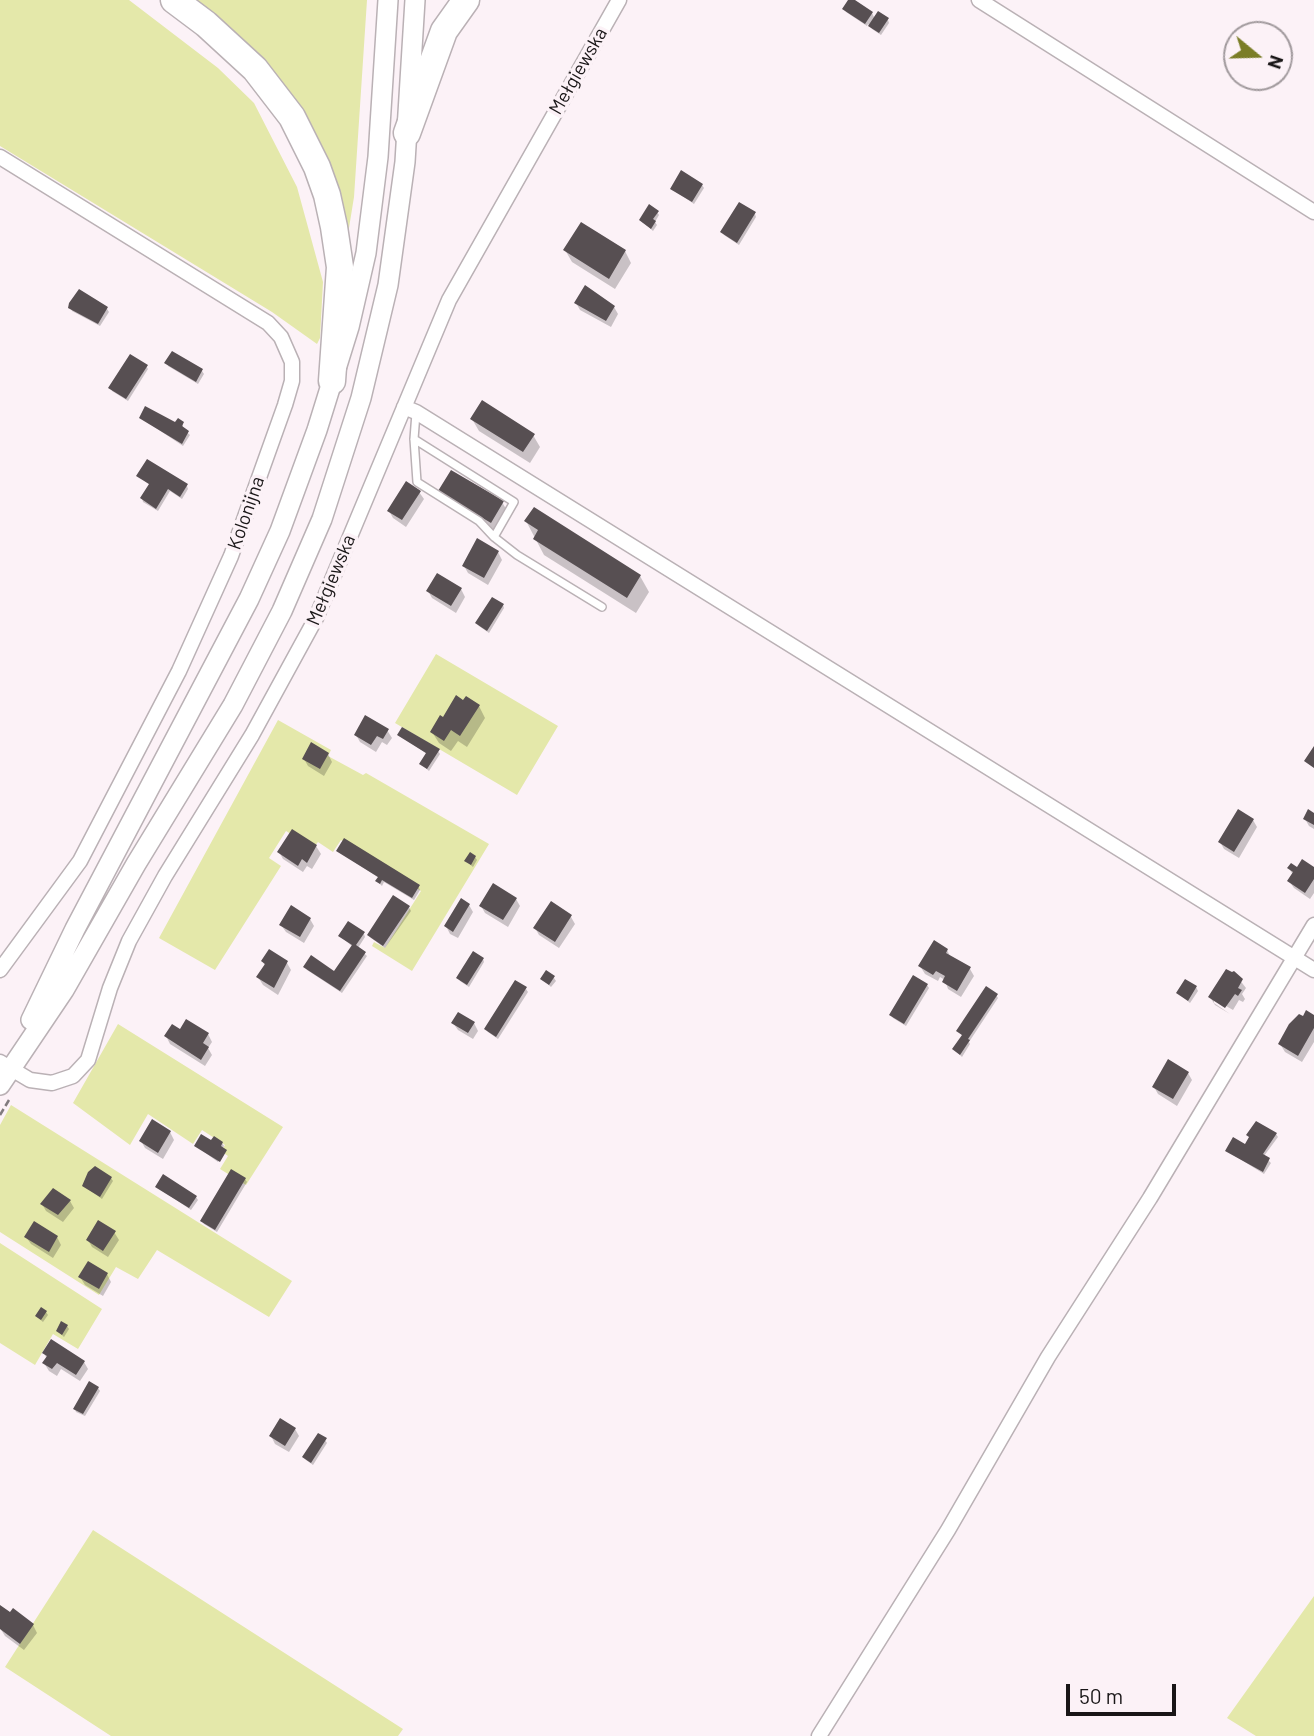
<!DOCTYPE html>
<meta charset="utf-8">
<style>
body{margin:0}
#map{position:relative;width:1314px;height:1736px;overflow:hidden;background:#fcf2f7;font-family:Barlow,sans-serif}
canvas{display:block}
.north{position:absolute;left:1223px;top:21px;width:70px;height:70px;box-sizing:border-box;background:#fcf2f7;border:2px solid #a19a9d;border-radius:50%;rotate:109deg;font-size:19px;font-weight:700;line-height:28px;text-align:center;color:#191617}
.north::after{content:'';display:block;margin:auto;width:24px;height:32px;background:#7a7d26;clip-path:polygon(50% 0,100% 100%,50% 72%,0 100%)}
.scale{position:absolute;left:1066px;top:1684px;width:110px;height:32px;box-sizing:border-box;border:4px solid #191617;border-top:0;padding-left:9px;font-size:21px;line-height:24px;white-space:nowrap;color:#191617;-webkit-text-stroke:5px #fcf2f7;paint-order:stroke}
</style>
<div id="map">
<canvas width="1314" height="1736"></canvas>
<div class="north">N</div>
<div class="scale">50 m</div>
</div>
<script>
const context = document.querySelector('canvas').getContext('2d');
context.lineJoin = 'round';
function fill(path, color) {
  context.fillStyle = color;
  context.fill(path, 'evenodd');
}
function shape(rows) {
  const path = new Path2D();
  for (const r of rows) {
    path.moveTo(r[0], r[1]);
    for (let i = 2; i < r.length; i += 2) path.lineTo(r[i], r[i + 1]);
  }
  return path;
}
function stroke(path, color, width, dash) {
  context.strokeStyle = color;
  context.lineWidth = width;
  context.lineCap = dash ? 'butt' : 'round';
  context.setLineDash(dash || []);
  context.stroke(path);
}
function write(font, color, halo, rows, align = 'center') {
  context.font = font + ' Barlow,sans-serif';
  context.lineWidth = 7;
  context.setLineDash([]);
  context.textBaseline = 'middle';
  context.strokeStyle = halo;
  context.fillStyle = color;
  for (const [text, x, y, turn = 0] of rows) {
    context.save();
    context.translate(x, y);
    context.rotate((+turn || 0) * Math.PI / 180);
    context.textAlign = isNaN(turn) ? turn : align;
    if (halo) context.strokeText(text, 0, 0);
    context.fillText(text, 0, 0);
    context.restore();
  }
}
fill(shape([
 [0,0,129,0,218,68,254,103,297,187,323,282,320,338,317,344,272,312,0,146],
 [188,0,367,0,354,197,348,234,296,102,279,79,236,35],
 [436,654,558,726,517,795,395,723],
 [278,720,331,750,328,756,363,775,366,773,489,844,412,971,372,946,374,942,385,948,421,891,341,840,333,852,318,842,313,848,286,831,269,858,281,866,215,970,159,938],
 [118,1024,283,1127,246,1185,220,1169,228,1156,221,1151,225,1145,202,1130,193,1144,148,1114,130,1145,73,1103],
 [11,1105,292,1281,269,1317,157,1250,138,1279,116,1267,99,1295,0,1232,0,1125],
 [0,1243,102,1309,78,1349,53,1334,35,1365,0,1343],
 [93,1530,403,1729,398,1736,111,1736,5,1667],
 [1314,1596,1314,1736,1256,1736,1227,1718]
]), '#e4e8aa');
fill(shape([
 [850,0,872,13,875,19,888,20,889,23,881,35,872,29,868,24,867,26,846,12,844,9],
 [702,185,704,188,694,204,672,189],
 [657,212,659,215,655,222,657,225,653,231,641,220],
 [755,214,756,217,739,245,724,235,722,232],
 [565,250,625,251,631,263,615,289,572,262],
 [576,303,614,307,618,314,611,327,580,310],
 [70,307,107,309,109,312,100,326,72,311],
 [172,353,202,371,204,374,198,384,168,366,167,363],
 [146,366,148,369,128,401,112,391,111,388],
 [141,418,183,423,183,429,190,435,183,446],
 [472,419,533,435,540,447,530,463,479,431],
 [138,476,187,486,188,489,182,499,170,491,158,511,143,502,142,498,150,485],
 [440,491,502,502,509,514,498,533,447,503],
 [419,492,424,499,406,527,393,518,389,511],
 [526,521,640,576,649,592,636,613,544,555],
 [498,552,502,560,488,585,468,573,464,566],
 [461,589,465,597,456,613,432,598,428,591],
 [503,605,504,608,489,633,479,626,477,623],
 [464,702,479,706,485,718,467,747,458,741,451,751,439,743,432,732],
 [387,730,392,738,387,745,382,742,376,752,360,742,356,735],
 [399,735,438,751,440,754,429,771,421,764,427,754],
 [328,754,332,762,324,776,308,766,304,759],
 [1314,815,1314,829,1309,826,1305,819],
 [1253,820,1257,827,1239,858,1224,849,1220,842],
 [316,846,321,854,312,869,307,866,303,872,283,859,279,852],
 [338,851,418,886,420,890,414,900,384,882,382,886,377,881,379,878],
 [475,857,477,860,473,867,466,861],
 [1289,868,1314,869,1314,893,1310,899,1294,888,1289,881,1293,875],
 [516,899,520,906,508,927,485,913,481,906],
 [469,905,473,912,458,938,450,934,446,926],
 [409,907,411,911,385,948,371,938,369,935],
 [571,917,575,924,559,948,539,935,535,928],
 [310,919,314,926,304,943,286,932,281,925],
 [364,934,365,937,358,948,367,956,342,993,307,970,305,967,335,974,353,947,340,936],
 [947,950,951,958,970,969,974,976,961,997,948,989,945,980,940,977,938,981,925,974,920,966],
 [483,959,484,962,469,987,460,981,459,978],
 [263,962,287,963,291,970,278,995,263,985,258,977,265,966],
 [554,978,556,981,551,987,542,979],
 [1239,979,1246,988,1242,994,1245,999,1243,1002,1239,1000,1233,1010,1214,999,1214,1003,1230,1014,1215,1005,1210,997],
 [927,985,929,988,906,1026,893,1018,891,1015],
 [1196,987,1198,991,1190,1003,1178,993],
 [526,989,528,992,498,1039,488,1032,486,1029],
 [996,995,998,998,969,1042,970,1044,962,1057,954,1049,963,1036,958,1031],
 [1314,1017,1314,1042,1302,1062,1285,1052,1280,1044],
 [453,1023,474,1023,478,1031,473,1039,458,1030],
 [208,1034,212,1042,208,1048,212,1055,205,1066,170,1044,166,1036],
 [1188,1073,1192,1080,1177,1106,1158,1094,1154,1087],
 [170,1132,174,1140,163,1159,145,1148,141,1141],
 [1276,1134,1278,1137,1264,1156,1271,1163,1264,1174,1227,1151,1246,1146],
 [212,1143,222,1143,224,1146,222,1149,225,1150,218,1162,196,1146],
 [111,1178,113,1181,102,1199,84,1186],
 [245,1179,247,1182,217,1232,204,1224,202,1221],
 [157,1187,196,1197,198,1200,191,1210],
 [70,1201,74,1208,63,1222,46,1211,42,1204],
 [114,1232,119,1240,108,1257,92,1247,88,1240],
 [26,1237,57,1237,61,1245,53,1258,31,1244],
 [107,1274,111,1282,103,1296,85,1285,80,1277],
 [46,1312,48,1315,43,1322,37,1317],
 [67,1326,69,1329,64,1337,58,1331],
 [44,1353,84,1362,88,1369,80,1381,61,1369,57,1376,49,1371,44,1363,47,1359],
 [98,1388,100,1391,85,1416,76,1412,75,1409],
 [295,1429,299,1436,289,1452,275,1444,271,1436],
 [325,1440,327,1443,313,1465,306,1460,304,1457],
 [0,1607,33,1625,37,1633,24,1650,5,1636,0,1628]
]), '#0003');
fill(shape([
 [848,0,855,0,873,12,865,24,842,9],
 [878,11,889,18,879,33,868,26],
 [681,170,703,184,692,202,670,189],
 [739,202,756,212,737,243,720,232],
 [649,204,659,211,653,219,656,221,651,229,639,220],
 [581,222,626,250,609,279,563,250],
 [585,285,615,306,606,321,574,303],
 [79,289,108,307,98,324,68,308,69,303],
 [172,351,203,369,196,382,164,363],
 [130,354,148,365,126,399,108,388],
 [482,400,535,434,523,452,470,419],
 [145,406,175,422,178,418,184,422,182,426,189,431,182,444,139,418],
 [147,459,188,484,180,497,168,489,156,509,140,498,149,484,136,476],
 [451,470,504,501,491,523,438,491],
 [406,481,421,491,402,520,387,511],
 [534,507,641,575,627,598,533,539,538,530,524,521],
 [477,538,499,551,484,578,462,566],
 [437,573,462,588,451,606,426,591],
 [492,597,504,604,487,631,475,623],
 [456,695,463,700,466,696,480,705,460,736,451,730,444,741,430,732,440,715,443,717],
 [365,715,389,729,383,739,377,736,371,745,354,735],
 [402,727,440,749,427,769,419,764,426,753,397,735],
 [311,742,329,753,320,769,302,759],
 [1314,746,1314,768,1304,761],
 [1238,809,1254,819,1234,852,1218,842],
 [1308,809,1314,813,1314,825,1303,819],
 [292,829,317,845,307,863,302,859,298,866,277,852],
 [344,838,420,885,412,898,382,880,380,884,375,881,378,877,336,851],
 [470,852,476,856,471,865,464,861],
 [1302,859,1314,867,1314,879,1305,893,1287,881,1293,872,1287,868,1291,863,1297,867],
 [493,883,517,898,503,920,479,906],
 [393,895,410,906,383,946,367,935],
 [461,898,470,904,453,932,444,926],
 [551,901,572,915,555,942,533,928],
 [291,905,311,918,300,937,279,925],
 [348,921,365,932,356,945,366,952,340,991,303,967,311,955,334,971,352,945,338,936],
 [934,940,948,949,946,953,971,967,957,991,942,982,945,976,936,971,933,975,918,966],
 [269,949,288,961,274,988,256,977,265,964,261,961],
 [473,951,484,958,467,985,456,978],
 [1226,969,1232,972,1234,971,1243,979,1238,988,1242,990,1238,996,1235,994,1225,1008,1208,997],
 [546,970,555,976,549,985,540,979],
 [913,975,928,984,904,1024,889,1015],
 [1185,979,1197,986,1188,1001,1176,993],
 [515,980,527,987,496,1037,484,1029],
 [986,986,998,994,968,1039,970,1040,960,1055,952,1049,962,1035,956,1031],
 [1306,1010,1314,1015,1314,1028,1298,1056,1278,1044,1289,1024,1299,1014,1303,1016],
 [458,1012,475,1022,468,1033,451,1023],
 [186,1019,209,1033,203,1043,209,1047,201,1060,164,1036,172,1024,180,1029],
 [1168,1059,1189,1072,1173,1099,1152,1087],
 [152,1119,171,1131,158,1153,139,1141],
 [1256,1121,1277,1133,1263,1154,1270,1158,1263,1172,1225,1151,1233,1137,1245,1144,1249,1137,1246,1135],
 [201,1134,211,1140,214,1136,223,1142,221,1146,227,1150,220,1162,194,1146],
 [95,1166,112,1177,100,1197,82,1186,88,1172],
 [231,1169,246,1178,215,1230,200,1221],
 [163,1174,197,1196,189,1208,155,1187],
 [53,1188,71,1200,58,1215,40,1204],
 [98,1220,116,1231,103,1251,86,1240],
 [34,1221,58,1236,49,1252,24,1237],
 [88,1261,108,1273,99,1289,78,1277],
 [41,1307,47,1311,41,1320,35,1316],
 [61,1321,68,1325,62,1335,56,1331],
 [51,1339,85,1361,76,1375,57,1363,52,1369,42,1363,47,1356,42,1353],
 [89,1381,99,1387,83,1414,73,1409],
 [280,1418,296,1428,285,1446,269,1436],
 [318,1433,327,1438,311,1463,302,1457],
 [0,1605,10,1612,13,1608,34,1624,20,1644,0,1629]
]), '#574f52');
const lane = shape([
 [416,413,414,439,417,482,479,521,494,537],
 [414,439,514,502,494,537,517,555,602,607]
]);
const street = shape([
 [979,0,1314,212],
 [0,157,268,323,281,337,292,362,292,381,285,405,231,556,179,671,80,861,0,970],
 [404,407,416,412,1314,970],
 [0,1062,30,1080,52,1083,73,1076,88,1060,110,988,129,941,165,876,252,735,316,618,449,300,619,0],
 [819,1736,948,1530,1048,1357,1150,1198,1314,925]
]);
const secondary = shape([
 [31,1020,75,929,249,599,280,531,317,430,349,327,366,253,378,157,388,0],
 [0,1085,64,990,136,864,233,705,282,611,322,519,361,398,388,285,405,162,415,0]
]);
const highway = shape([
 [174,0,206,24,255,69,292,117,317,167,327,195,334,227,340,267,332,381],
 [407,133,444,31,466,0]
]);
stroke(lane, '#bab1b5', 10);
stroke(street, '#bab1b5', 17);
stroke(secondary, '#bab1b5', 22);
stroke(highway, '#bab1b5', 29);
stroke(shape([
 [0,1115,9,1100]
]), '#817b7e', 2.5, [7, 3.5]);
stroke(lane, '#fff', 7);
stroke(street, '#fff', 14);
stroke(secondary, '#fff', 19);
stroke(highway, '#fff', 26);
write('19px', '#191617', '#fcf2f7', [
 ["Mełgiewska",578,71,-60],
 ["Kolonijna",246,513,-71],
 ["Mełgiewska",331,580,-67]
]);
</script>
